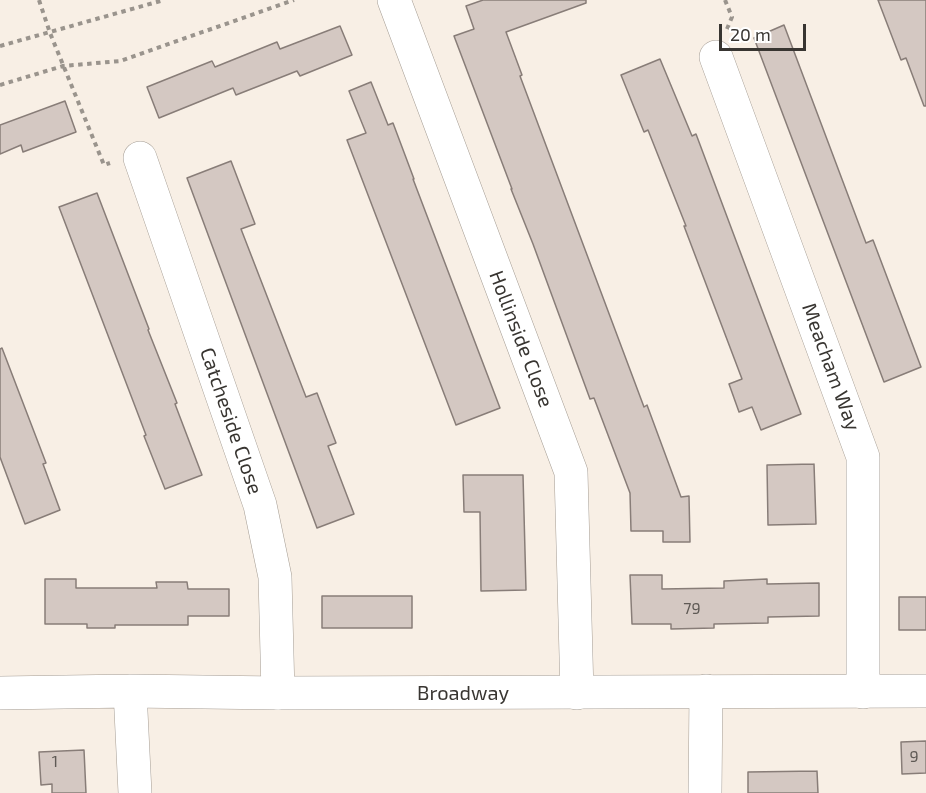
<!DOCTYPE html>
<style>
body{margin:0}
#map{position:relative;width:926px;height:793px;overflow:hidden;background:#f8efe5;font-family:"Exo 2",sans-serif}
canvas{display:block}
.scale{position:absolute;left:719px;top:24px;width:87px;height:27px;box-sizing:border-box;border:3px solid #383531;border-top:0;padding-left:8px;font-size:18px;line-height:21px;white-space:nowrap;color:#383531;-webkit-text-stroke:4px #fff;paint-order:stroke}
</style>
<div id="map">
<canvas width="926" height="793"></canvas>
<div class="scale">20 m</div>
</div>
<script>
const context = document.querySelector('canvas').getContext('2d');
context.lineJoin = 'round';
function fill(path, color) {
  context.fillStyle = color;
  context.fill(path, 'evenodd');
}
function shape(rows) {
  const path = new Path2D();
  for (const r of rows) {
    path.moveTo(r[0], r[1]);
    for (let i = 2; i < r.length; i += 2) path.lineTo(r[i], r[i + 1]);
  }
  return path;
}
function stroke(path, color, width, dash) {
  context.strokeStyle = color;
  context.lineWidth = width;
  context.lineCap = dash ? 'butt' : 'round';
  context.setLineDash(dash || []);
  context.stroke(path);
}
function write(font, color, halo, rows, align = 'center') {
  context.font = font + ' "Exo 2",sans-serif';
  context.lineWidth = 4.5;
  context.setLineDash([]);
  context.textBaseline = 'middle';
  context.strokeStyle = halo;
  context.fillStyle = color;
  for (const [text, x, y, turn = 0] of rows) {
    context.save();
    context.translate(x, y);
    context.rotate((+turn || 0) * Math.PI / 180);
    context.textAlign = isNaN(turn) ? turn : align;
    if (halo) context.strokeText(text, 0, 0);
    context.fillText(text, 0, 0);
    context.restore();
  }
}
const building = shape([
 [483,0,586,0,586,3,506,32,522,75,520,76,644,407,647,405,681,497,689,496,690,542,663,542,663,531,631,531,630,493,594,398,590,399,533,244,511,189,512,189,454,36,474,29,466,6,483,0],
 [878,0,926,0,926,106,924,106,906,58,901,60,878,0],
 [784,25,866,243,873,240,921,367,884,382,754,38,784,25],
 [340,26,352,55,300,76,297,71,236,95,233,88,159,118,147,87,212,61,215,67,277,42,280,49,340,26],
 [660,59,692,136,696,134,801,414,761,430,752,407,739,412,729,384,742,379,684,226,686,226,648,130,644,132,621,75,660,59],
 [371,82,388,125,393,123,414,179,413,179,500,408,456,425,347,140,366,133,349,91,371,82],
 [65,101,76,132,23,152,21,145,0,154,0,125,65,101],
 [231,161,255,224,241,229,306,397,317,393,336,443,328,446,354,514,317,528,187,178,231,161],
 [97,193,149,329,148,330,177,403,175,404,202,475,165,489,144,436,146,435,59,207,97,193],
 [2,348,46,463,43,464,60,510,25,524,0,457,0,349,2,348],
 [814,464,816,524,768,525,767,465,814,464],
 [463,475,523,475,526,590,481,591,480,512,464,512,463,475],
 [630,575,662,575,662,589,724,588,724,581,767,579,767,584,819,583,819,616,768,617,768,623,714,624,714,628,671,629,671,624,632,624,630,575],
 [45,579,76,579,76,588,157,588,156,582,187,582,188,589,229,589,229,616,188,616,188,625,115,625,115,628,87,628,87,624,45,624,45,579],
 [322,596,412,596,412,628,322,628,322,596],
 [899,597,926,597,926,630,899,630,899,597],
 [926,741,926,773,902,774,901,742,926,741],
 [84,750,86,793,52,793,52,784,41,785,39,752,84,750],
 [817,771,818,793,748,793,748,772,817,771]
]);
fill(building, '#d4c8c2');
stroke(building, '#887d78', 1.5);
const minor = shape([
 [394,0,571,472,577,693],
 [716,57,863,457,863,692],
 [140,158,260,505,275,577,278,693],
 [705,793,706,691]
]);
const tertiary = shape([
 [130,691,135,793],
 [0,693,130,691,278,693,926,691]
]);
stroke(minor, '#a59d94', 34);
stroke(tertiary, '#a59d94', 34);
stroke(shape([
 [39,0,50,33,104,165,110,163],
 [725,0,732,17,727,29],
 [0,46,164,0],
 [0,85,63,66,120,61,294,0]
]), '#9a948d', 4, [4.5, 4.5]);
stroke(minor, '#fff', 33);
stroke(tertiary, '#fff', 33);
write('16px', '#5f5a55', null, [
 ["79",692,609],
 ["9",914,757],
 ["1",55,762]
]);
write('20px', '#383531', '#fff', [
 ["Hollinside Close",521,339,69],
 ["Meacham Way",831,367,70],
 ["Catcheside Close",231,421,71],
 ["Broadway",463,693]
]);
</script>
